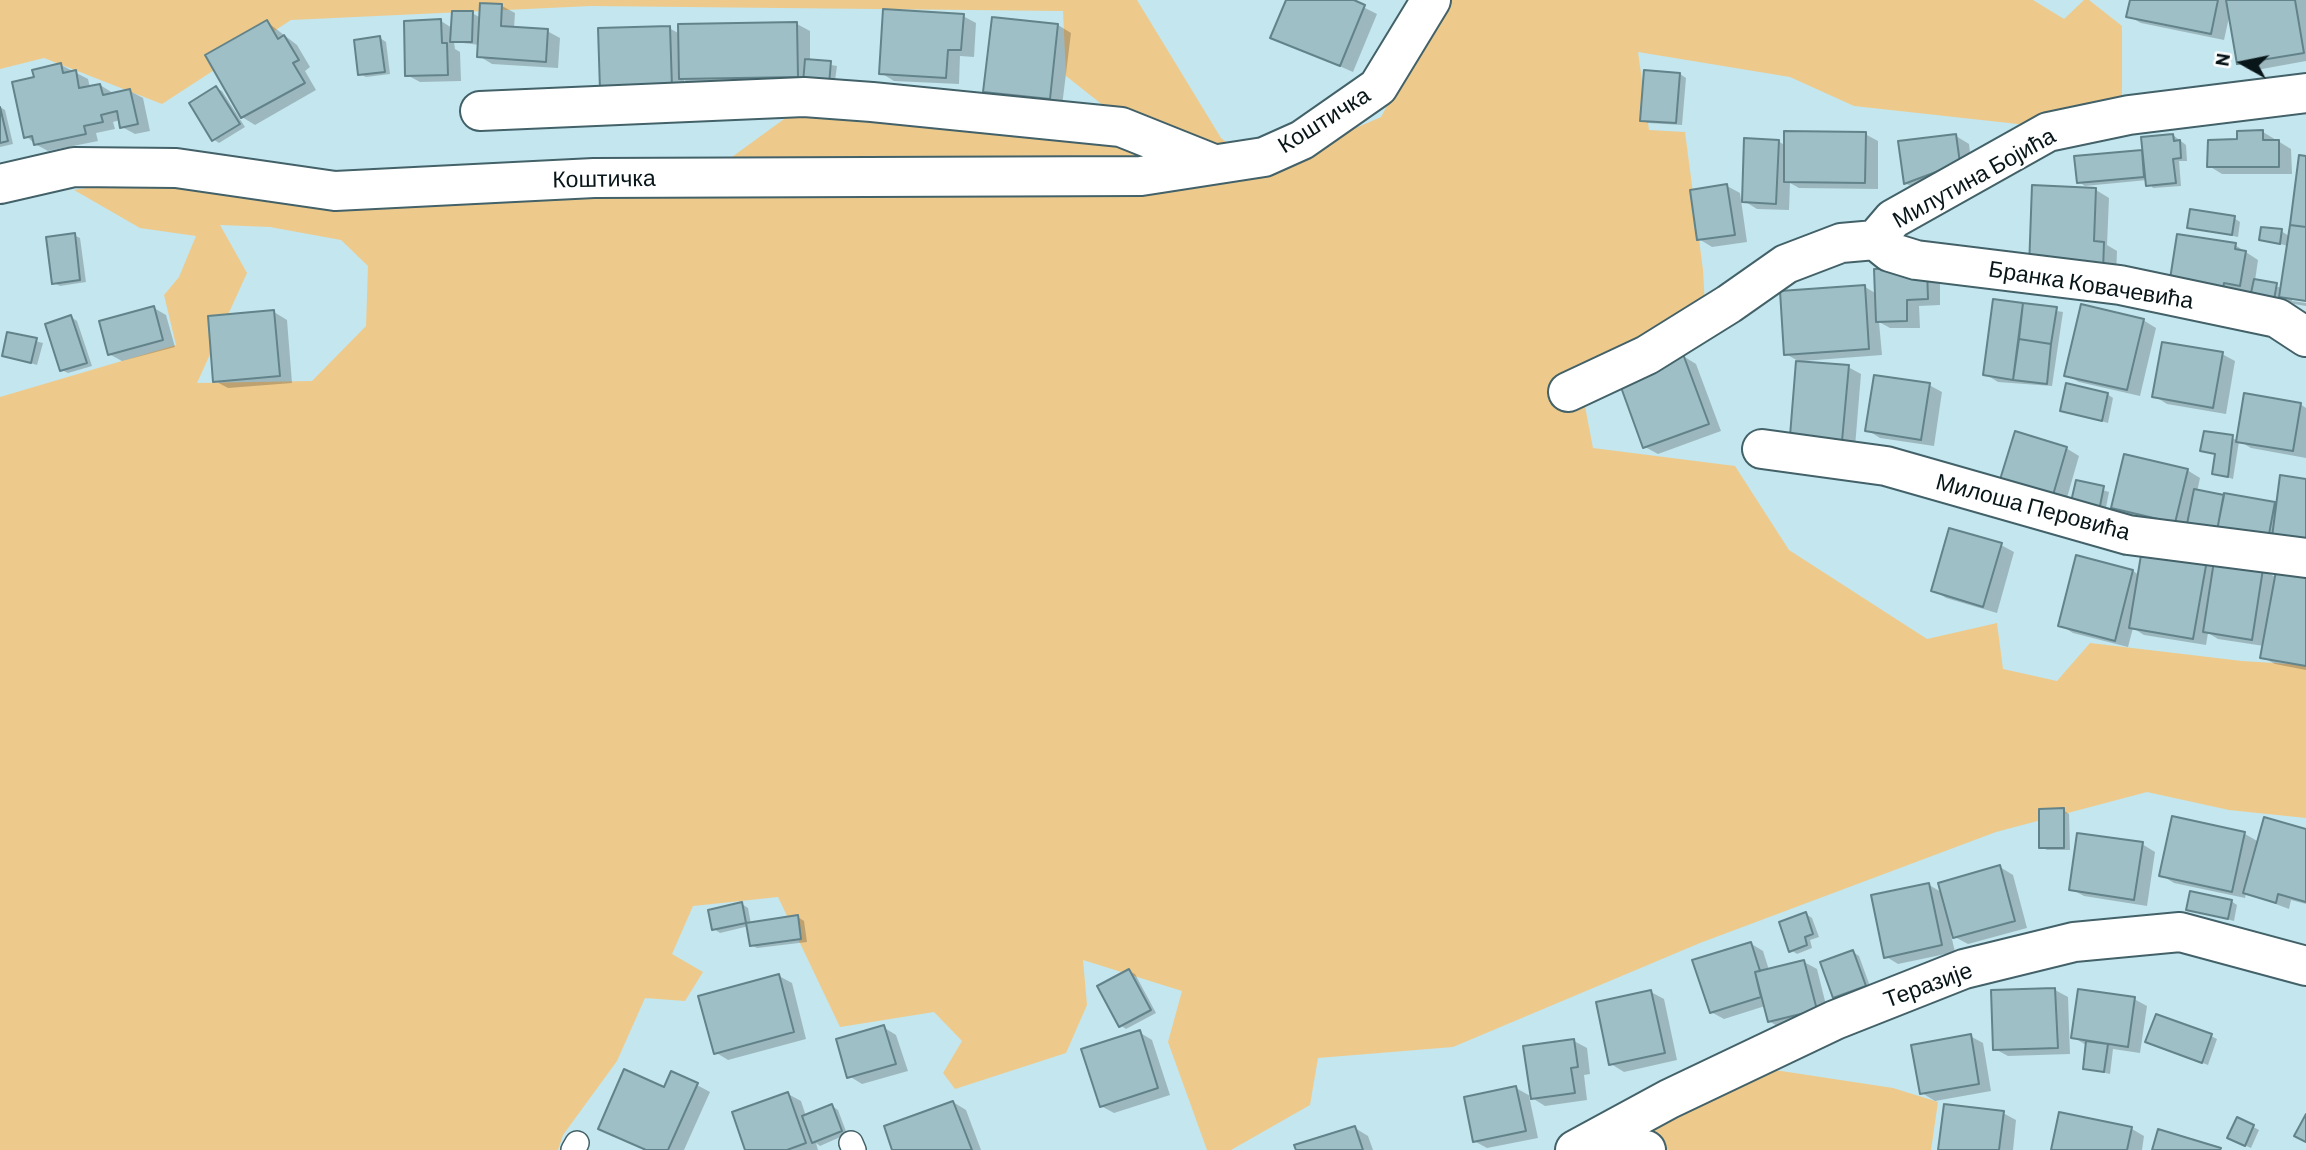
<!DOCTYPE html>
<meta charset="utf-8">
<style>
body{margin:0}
#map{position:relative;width:2306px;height:1150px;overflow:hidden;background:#c4e6ee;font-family:Barlow,sans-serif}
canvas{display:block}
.north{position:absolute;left:2208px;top:28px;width:70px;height:70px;-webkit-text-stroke:5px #fff;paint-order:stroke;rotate:279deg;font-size:19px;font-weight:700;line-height:28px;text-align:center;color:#091619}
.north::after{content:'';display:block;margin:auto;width:24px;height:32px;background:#091619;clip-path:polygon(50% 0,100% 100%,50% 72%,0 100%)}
</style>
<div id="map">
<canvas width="2306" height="1150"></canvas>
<div class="north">N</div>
</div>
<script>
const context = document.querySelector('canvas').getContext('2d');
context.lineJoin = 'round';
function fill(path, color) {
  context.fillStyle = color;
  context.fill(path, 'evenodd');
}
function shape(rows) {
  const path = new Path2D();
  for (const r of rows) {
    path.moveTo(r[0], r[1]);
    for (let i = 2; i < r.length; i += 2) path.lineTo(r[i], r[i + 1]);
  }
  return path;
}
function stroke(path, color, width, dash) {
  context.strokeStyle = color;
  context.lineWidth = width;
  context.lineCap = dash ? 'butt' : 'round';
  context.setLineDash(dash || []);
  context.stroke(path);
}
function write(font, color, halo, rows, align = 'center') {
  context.font = font + ' Barlow,sans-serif';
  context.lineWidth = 5;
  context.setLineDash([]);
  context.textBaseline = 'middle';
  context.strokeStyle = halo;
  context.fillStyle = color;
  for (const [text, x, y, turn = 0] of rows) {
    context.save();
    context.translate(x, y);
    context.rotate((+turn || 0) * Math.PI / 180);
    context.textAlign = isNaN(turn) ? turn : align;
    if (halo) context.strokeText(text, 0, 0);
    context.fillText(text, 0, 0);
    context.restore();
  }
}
fill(shape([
 [0,0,1137,0,1221,138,1261,169,1381,117,1445,0,2033,0,2064,19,2084,0,2089,0,2122,26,2122,97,2027,125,1854,106,1790,77,1638,52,1649,130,1685,132,1703,270,1705,306,1579,375,1593,448,1735,466,1789,550,1927,639,1997,623,2003,669,2057,681,2090,643,2242,661,2306,665,2306,818,2229,810,2147,792,1996,832,1700,943,1453,1047,1318,1058,1310,1105,1231,1150,1207,1150,1168,1042,1182,991,1083,960,1087,1005,1066,1053,955,1089,943,1073,962,1041,934,1012,840,1027,778,897,693,906,672,954,703,972,685,1001,645,998,617,1061,563,1135,558,1150,0,1150,0,397,176,345,164,295,179,277,196,236,140,228,74,190,129,181,725,162,791,114,1211,144,1104,106,1066,76,1063,11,591,6,291,20,162,104,44,58,0,69],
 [220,225,270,227,341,240,368,266,366,326,312,381,197,383,247,273],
 [1768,1069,1893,1088,1938,1102,1931,1150,1632,1150,1627,1131]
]), '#edca8c');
fill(shape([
 [1288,0,1349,0,1377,14,1353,72,1273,37],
 [2131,0,2306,0,2306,61,2251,71,2238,63,2230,13,2224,40,2141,23,2128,16],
 [482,5,502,6,515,13,514,28,547,31,560,38,558,68,492,64,479,56,480,45,454,42,455,49,460,52,461,81,420,82,407,75,441,21,452,28,472,13,481,18],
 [963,16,976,23,974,57,960,56,959,84,894,81,881,73],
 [267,22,297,45,310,67,305,71,316,90,255,125,242,117],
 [797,24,810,31,810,61,837,66,834,88,694,86,684,80,684,94,614,96,669,28,680,34],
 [1058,25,1071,33,1062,106,998,98,985,91],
 [380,38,386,42,390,74,366,77,360,74],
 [61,65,88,79,90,88,100,85,113,93,130,91,143,98,150,131,135,134,122,127,120,120,113,122,115,129,96,133,98,141,48,151,35,144,26,136,36,79],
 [1680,74,1686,78,1682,125,1648,123,1642,120],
 [216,88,222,91,245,127,219,143,213,139],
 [0,107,5,110,13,144,0,147],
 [2263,132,2291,149,2292,174,2222,174,2209,166,2238,141],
 [1865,134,1878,141,1878,189,1799,188,1790,183,1789,210,1757,209,1744,201,1778,141,1786,146],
 [2173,135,2186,145,2187,161,2179,161,2181,186,2153,188,2147,180,2085,186,2079,182,2076,158,2144,152],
 [1956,136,1969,144,1972,170,1918,190,1905,183],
 [2306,158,2306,300,2292,298,2292,301,2306,303,2306,306,2294,304,2281,297,2278,313,2253,292,2236,289,2234,306,2183,299,2235,245,2258,260,2255,281,2282,288,2288,246,2261,239,2281,231,2289,236],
 [1727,186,1740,193,1747,242,1712,247,1699,239],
 [2096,190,2109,198,2107,245,2117,251,2116,278,2044,275],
 [2234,218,2240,222,2238,237,2189,227],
 [74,235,80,238,86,282,60,286,54,283],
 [1940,278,1940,305,1919,306,1920,328,1890,328,1879,322,1882,355,1803,361,1848,367,1861,374,1855,447,1792,435,1798,361,1786,354,1865,287,1877,294],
 [1994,301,2063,312,2052,386,1998,382,1985,374],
 [154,308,166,315,175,347,122,361,109,354],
 [274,312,287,320,292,383,228,388,215,381],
 [71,317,77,321,92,366,68,373,62,370],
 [2143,320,2156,328,2140,396,2079,382,2066,375],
 [8,334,43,343,37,365,4,355],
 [2222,354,2235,361,2226,414,2167,404,2154,396],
 [1683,356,1696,364,1721,431,1658,454,1645,447],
 [1929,385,1942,392,1934,446,1880,438,1867,430],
 [2107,394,2113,398,2108,423,2062,410],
 [2300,404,2306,408,2306,458,2251,448,2239,441,2233,479,2214,473,2217,455,2202,450,2205,433,2238,440],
 [2066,448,2079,456,2064,508,2013,493],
 [2187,470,2200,478,2197,492,2278,506,2306,481,2306,546,2188,529,2126,515,2113,507],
 [2077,482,2109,492,2103,523],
 [2001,545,2014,552,1997,613,1946,598,1933,590],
 [2206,562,2215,567,2263,570,2277,578,2306,578,2306,670,2275,664,2262,657,2264,646,2218,639,2208,633,2206,645,2144,635,2133,628,2128,647,2073,633,2060,625,2133,571,2139,575],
 [2063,810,2069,814,2070,850,2047,850,2041,847],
 [2173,818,2245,834,2259,842,2306,831,2306,904,2291,900,2289,909,2246,893,2245,898,2174,883,2161,875],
 [2142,844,2155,852,2147,906,2084,896,2071,889],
 [2000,867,2013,875,2027,928,1968,944,1951,935,1955,952,1898,964,1885,956,1929,885,1943,893],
 [2231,901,2237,905,2234,921,2188,909],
 [742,904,748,908,751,924,798,917,804,921,807,942,757,948,751,945,749,926,720,933,714,929],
 [1806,914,1812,918,1819,937,1810,940,1812,948,1797,954,1791,950],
 [1750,943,1763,951,1769,970,1804,962,1817,969,1829,1017,1782,1029,1769,1021,1765,1006,1724,1019,1711,1012],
 [1853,952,1859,956,1871,989,1840,1000,1834,997],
 [1129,971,1135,974,1156,1013,1126,1029,1120,1025],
 [779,976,792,983,806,1039,728,1060,715,1052],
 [2055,990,2068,997,2070,1054,2008,1056,1995,1049],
 [1651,992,1664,999,1677,1060,1624,1072,1611,1064],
 [2134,999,2147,1006,2140,1053,2113,1049,2110,1074,2084,1068,2086,1045,2073,1037],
 [883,1027,896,1035,908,1071,862,1084,849,1076],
 [1139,1032,1152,1040,1170,1095,1114,1113,1101,1106],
 [1970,1036,1983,1043,1991,1091,1935,1101,1922,1093],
 [2211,1036,2217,1039,2208,1065,2147,1042],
 [1574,1041,1587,1048,1590,1074,1584,1075,1587,1100,1545,1106,1529,1096,1538,1138,1487,1148,1474,1141,1516,1088,1532,1097],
 [697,1085,710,1092,684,1150,645,1150,600,1129],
 [788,1094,801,1101,806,1116,832,1106,838,1110,847,1134,820,1146,816,1143,818,1150,747,1150],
 [953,1102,966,1110,981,1150,894,1150],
 [2003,1113,2016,1120,2013,1150,1940,1150],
 [2238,1119,2259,1130,2251,1148,2235,1141],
 [1355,1128,1368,1136,1373,1150,1298,1150],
 [2132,1129,2144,1136,2142,1150,2053,1150]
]), '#0003');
const building = shape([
 [1286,0,1354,0,1365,5,1340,66,1270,38,1286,0],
 [2130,0,2218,0,2211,34,2126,17,2130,0],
 [2226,0,2295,0,2304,53,2237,64,2226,0],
 [480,3,502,4,501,26,548,29,546,62,477,57,480,3],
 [883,9,964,14,961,50,948,50,946,78,879,74,883,9],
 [452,11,473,11,472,42,450,42,452,11],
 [992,17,1058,24,1050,99,983,92,992,17],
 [441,19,442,43,447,43,448,75,405,76,404,21,441,19],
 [267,20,278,39,284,35,299,60,293,63,305,83,241,118,205,55,267,20],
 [797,22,798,77,679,79,678,24,797,22],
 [670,26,672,87,600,90,598,28,670,26],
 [380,36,385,72,358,75,354,40,380,36],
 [805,59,831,61,829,85,803,83,805,59],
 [61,63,63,73,76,70,79,88,100,84,103,95,130,89,138,124,120,128,117,111,101,115,103,122,84,126,86,134,34,145,32,136,24,138,12,82,34,77,32,70,61,63],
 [1644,70,1680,73,1676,123,1640,121,1644,70],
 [216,86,240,124,212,141,189,103,216,86],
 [0,107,8,141,0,143,0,107],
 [2263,130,2263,140,2279,140,2279,167,2207,167,2208,140,2237,139,2237,131,2263,130],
 [1784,131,1866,132,1865,183,1784,182,1784,131],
 [1956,134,1960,163,1904,184,1898,141,1956,134],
 [2173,134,2174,141,2180,140,2181,158,2173,159,2176,183,2146,186,2141,137,2173,134],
 [1744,138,1779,140,1776,204,1742,202,1744,138],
 [2142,150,2144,177,2077,183,2074,156,2142,150],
 [2299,155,2306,156,2306,227,2290,225,2299,155],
 [1727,184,1735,235,1697,240,1690,190,1727,184],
 [2032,185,2096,188,2094,241,2104,242,2103,272,2029,268,2032,185],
 [2190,209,2235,216,2232,235,2187,228,2190,209],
 [2290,225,2306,227,2306,301,2279,297,2290,225],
 [2261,227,2282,229,2280,244,2259,240,2261,227],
 [75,233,80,280,52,284,46,237,75,233],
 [2177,234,2236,243,2235,249,2246,251,2240,286,2224,283,2221,300,2168,292,2177,234],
 [1927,268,1928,299,1907,300,1907,321,1876,322,1874,269,1927,268],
 [2254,279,2277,283,2272,311,2248,307,2254,279],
 [1865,285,1869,349,1784,355,1780,291,1865,285],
 [1993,299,2023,303,2013,380,1983,375,1993,299],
 [2023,303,2057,307,2051,344,2019,339,2023,303],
 [2081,304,2144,319,2127,390,2064,376,2081,304],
 [154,306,163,340,108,355,99,321,154,306],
 [274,310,280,376,213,382,208,316,274,310],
 [71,315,87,363,60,371,45,324,71,315],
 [7,332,37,338,31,363,2,356,7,332],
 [2019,339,2051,344,2047,384,2013,380,2019,339],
 [2162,342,2223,352,2213,408,2152,397,2162,342],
 [1683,354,1709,424,1643,448,1618,379,1683,354],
 [1796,361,1849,365,1842,441,1790,436,1796,361],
 [1874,375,1930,383,1921,440,1865,431,1874,375],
 [2066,383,2108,393,2102,421,2060,411,2066,383],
 [2244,393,2301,403,2293,451,2236,442,2244,393],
 [2015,431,2067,447,2051,502,1998,486,2015,431],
 [2204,431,2233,435,2228,477,2212,474,2215,454,2200,451,2204,431],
 [2124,454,2188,469,2175,523,2111,508,2124,454],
 [2280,475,2306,479,2306,541,2272,537,2280,475],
 [2076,480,2104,486,2097,521,2068,515,2076,480],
 [2194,489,2224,495,2216,535,2186,529,2194,489],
 [2224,493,2275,502,2267,545,2216,536,2224,493],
 [1949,528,2002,543,1983,607,1931,591,1949,528],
 [2142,549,2207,560,2193,639,2129,628,2142,549],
 [2076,555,2133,570,2115,641,2058,626,2076,555],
 [2214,561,2263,569,2252,640,2203,632,2214,561],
 [2276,571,2306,576,2306,666,2260,658,2276,571],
 [2064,808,2064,848,2039,848,2039,809,2064,808],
 [2172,816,2245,832,2232,892,2159,876,2172,816],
 [2264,817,2306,829,2306,902,2278,894,2276,903,2243,893,2264,817],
 [2077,833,2143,842,2134,900,2069,890,2077,833],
 [2000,865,2015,921,1953,938,1938,883,2000,865],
 [1929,883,1942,945,1884,958,1871,895,1929,883],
 [2190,891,2232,900,2228,919,2186,910,2190,891],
 [742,902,746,923,712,930,708,910,742,902],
 [1806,912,1813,934,1805,937,1807,945,1789,952,1779,922,1806,912],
 [798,915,801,939,750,946,746,923,798,915],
 [1751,942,1760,971,1755,972,1761,997,1710,1013,1692,960,1751,942],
 [1853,950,1866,986,1833,998,1820,962,1853,950],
 [1804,960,1817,1010,1768,1022,1755,972,1804,960],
 [1129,969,1151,1010,1119,1027,1097,986,1129,969],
 [779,974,794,1032,714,1054,698,996,779,974],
 [2055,988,2058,1048,1993,1050,1991,990,2055,988],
 [2078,989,2135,997,2128,1047,2071,1038,2078,989],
 [1651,990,1665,1053,1609,1065,1596,1002,1651,990],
 [2156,1014,2212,1034,2202,1063,2145,1042,2156,1014],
 [884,1025,896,1064,847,1078,836,1039,884,1025],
 [1140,1030,1158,1088,1100,1107,1081,1049,1140,1030],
 [1971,1034,1979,1084,1920,1094,1911,1045,1971,1034],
 [1574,1039,1578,1067,1571,1068,1575,1093,1531,1099,1523,1046,1574,1039],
 [2086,1041,2108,1044,2104,1072,2083,1069,2086,1041],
 [624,1069,664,1087,671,1071,698,1083,668,1150,646,1150,598,1129,624,1069],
 [1516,1086,1526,1131,1473,1142,1464,1097,1516,1086],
 [788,1092,806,1143,787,1150,745,1150,732,1112,788,1092],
 [953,1101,972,1150,892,1150,884,1126,953,1101],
 [832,1104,842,1131,812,1143,802,1116,832,1104],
 [1944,1104,2004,1111,1999,1150,1938,1150,1944,1104],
 [2059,1112,2132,1127,2127,1150,2051,1150,2059,1112],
 [2306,1114,2306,1142,2294,1136,2306,1114],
 [2237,1117,2254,1125,2245,1146,2227,1138,2237,1117],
 [1355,1126,1363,1150,1296,1150,1294,1145,1355,1126],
 [2158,1129,2221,1148,2220,1150,2152,1150,2158,1129]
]);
fill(building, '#9ebfc6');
stroke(building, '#63838a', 2);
const lane = shape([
 [851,1143,854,1150],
 [573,1150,577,1143]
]);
const street = shape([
 [480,111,804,97,872,102,1121,127,1211,163],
 [0,184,74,167,176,168,335,191,594,178,1141,176,1264,157,1302,140,1378,87,1431,0],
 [1875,240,1890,252,1916,260,2120,285,2277,318,2306,337],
 [1568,392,1647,355,1729,304,1786,264,1841,243,1875,240,1893,219,2048,132,2129,115,2306,93],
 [1762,449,1886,466,2128,535,2306,558],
 [1593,1141,1646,1150]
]);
const secondary = shape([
 [1575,1150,1669,1099,1835,1020,1964,969,2074,942,2180,932,2306,966]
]);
stroke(lane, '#436168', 26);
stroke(street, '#436168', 42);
stroke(secondary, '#436168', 42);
stroke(lane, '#fff', 23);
stroke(street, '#fff', 38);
stroke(secondary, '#fff', 38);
write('23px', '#091619', '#fff', [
 ["Коштичка",1324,120,-32],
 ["Милутина Бојића",1974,178,-29],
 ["Коштичка",604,179,-1],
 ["Бранка Ковачевића",2091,285,9],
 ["Милоша Перовића",2033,507,15],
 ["Теразије",1928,985,-20]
]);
</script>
